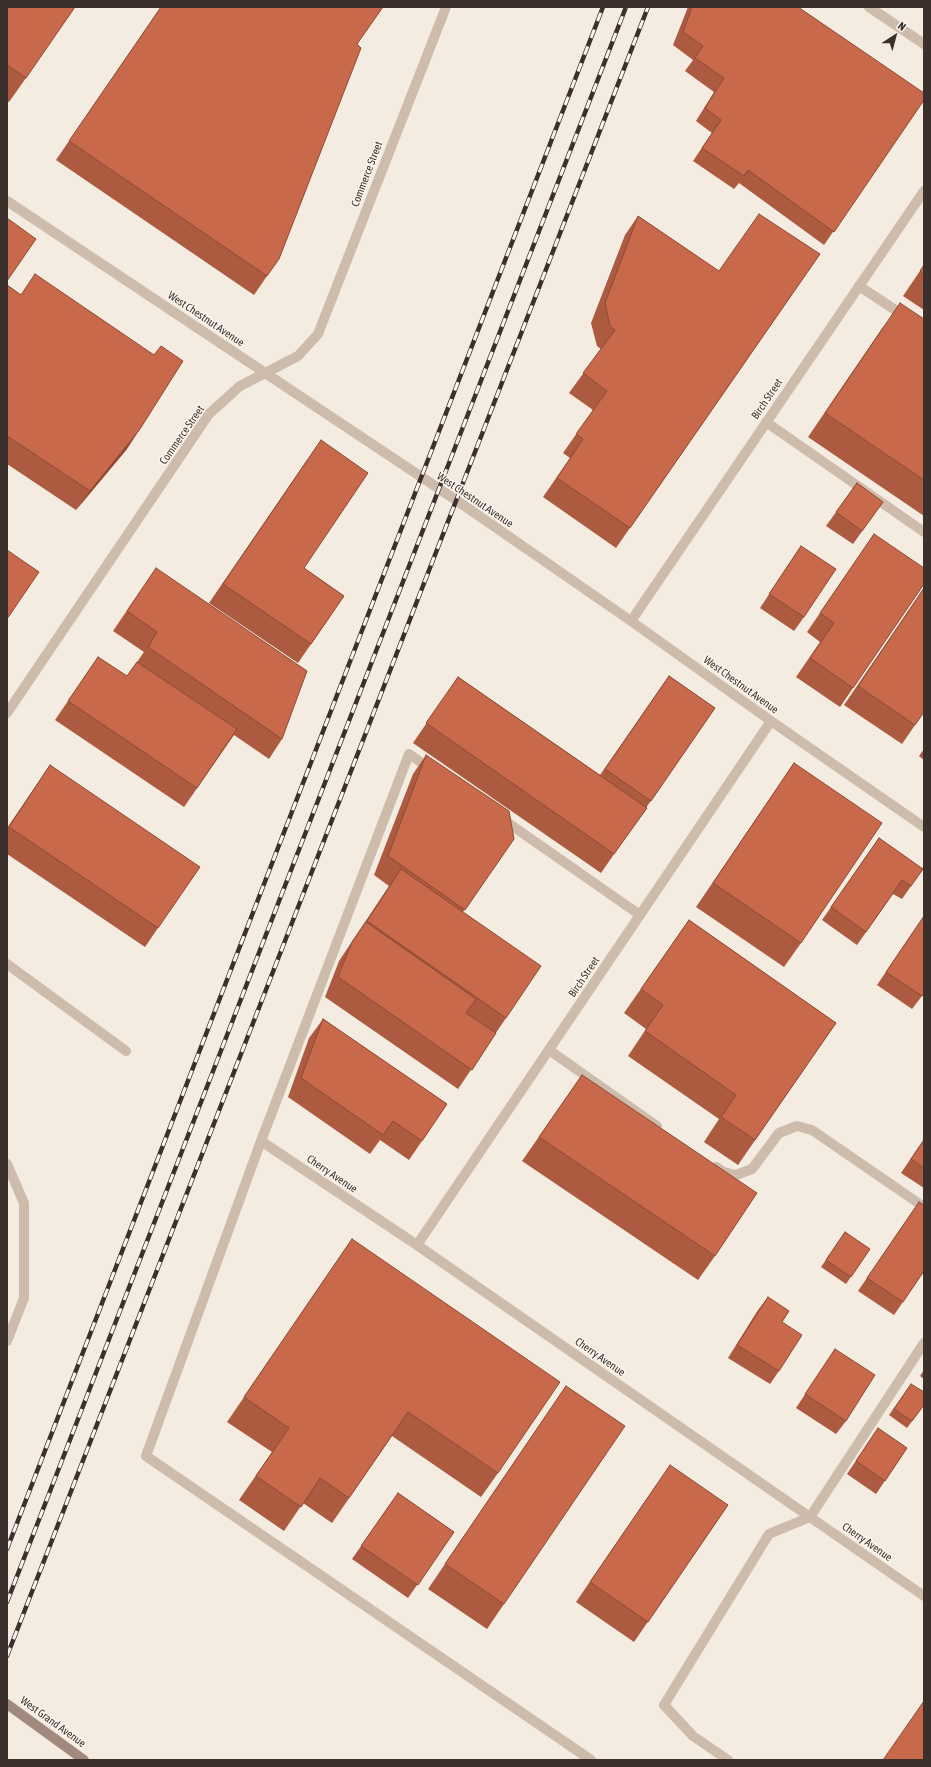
<!DOCTYPE html>
<style>
body{margin:0}
#map{position:relative;width:931px;height:1767px;overflow:hidden;background:#f4ebe1;font-family:"Asap Condensed",sans-serif}
canvas{display:block}
.frame{position:absolute;inset:0;border:8px solid #3b302b;pointer-events:none}
.north{position:absolute;left:875px;top:16px;width:40px;height:40px;-webkit-text-stroke:3px #fbf5ee;paint-order:stroke;rotate:36deg;font-size:11px;font-weight:700;line-height:16px;text-align:center;color:#3b302b}
.north::after{content:'';display:block;margin:auto;width:14px;height:18px;background:#3b302b;clip-path:polygon(50% 0,100% 100%,50% 72%,0 100%)}
</style>
<div id="map">
<canvas width="931" height="1767"></canvas>
<div class="frame"></div>
<div class="north">N</div>
</div>
<script>
const context = document.querySelector('canvas').getContext('2d');
context.lineJoin = 'round';
function shape(rows) {
  const path = new Path2D();
  for (const r of rows) {
    path.moveTo(r[0], r[1]);
    for (let i = 2; i < r.length; i += 2) path.lineTo(r[i], r[i + 1]);
  }
  return path;
}
function stroke(path, color, width, dash) {
  context.strokeStyle = color;
  context.lineWidth = width;
  context.lineCap = dash ? 'butt' : 'round';
  context.setLineDash(dash || []);
  context.stroke(path);
}
function fill(path, color) {
  context.fillStyle = color;
  context.fill(path, 'evenodd');
}
function write(font, color, halo, rows, align = 'center') {
  context.font = font + ' "Asap Condensed",sans-serif';
  context.lineWidth = 3;
  context.setLineDash([]);
  context.textBaseline = 'middle';
  context.strokeStyle = halo;
  context.fillStyle = color;
  for (const [text, x, y, turn = 0] of rows) {
    context.save();
    context.translate(x, y);
    context.rotate((+turn || 0) * Math.PI / 180);
    context.textAlign = isNaN(turn) ? turn : align;
    if (halo) context.strokeText(text, 0, 0);
    context.fillText(text, 0, 0);
    context.restore();
  }
}
stroke(shape([
 [859,286,924,329],
 [766,422,924,532],
 [432,770,409,754,261,1141,146,1456,591,1760],
 [501,818,640,915],
 [7,964,126,1051],
 [549,1050,657,1126],
 [7,1164,24,1203,24,1298,7,1341],
 [716,1167,724,1172,736,1175,752,1169,779,1133,797,1126,812,1130,924,1207],
 [728,1760,693,1736,664,1705,769,1534,810,1517,924,1343]
]), '#cdbbac', 10);
stroke(shape([
 [869,7,924,44],
 [7,201,456,500,631,621,771,721,924,827],
 [631,621,924,191],
 [7,713,209,414,240,386,298,356,318,334,446,7],
 [261,1141,417,1245,924,1596],
 [417,1245,771,721]
]), '#cdbbac', 10);
stroke(shape([
 [7,1704,84,1760]
]), '#a18a7d', 10);
const rail = shape([
 [7,1549,603,7],
 [7,1602,626,7],
 [7,1656,648,7]
]);
stroke(rail, '#3b302b', 4.5);
stroke(rail, '#fbf5ee', 3, [9]);
fill(shape([
 [7,7,26,78,9,102,7,101],
 [161,7,357,44,267,276,254,295,56,160],
 [688,7,798,7,924,100,824,245,739,183,734,189,693,161,712,133,696,121,714,92,685,71,693,60,673,45],
 [638,216,718,271,820,254,616,548,543,497,570,458,563,453,593,410,569,393,601,349,597,346,591,323,625,235],
 [924,265,924,310,903,296],
 [35,274,127,449,76,510,7,464,7,285,21,295],
 [924,319,924,516,808,437,883,327],
 [307,460,304,568,344,596,298,663,209,603],
 [857,483,883,502,853,544,826,526],
 [874,534,853,688,840,707,796,677,820,642,807,632],
 [801,546,804,617,794,631,760,608],
 [143,587,282,739,269,759,234,735,184,807,55,720,98,657,127,676,137,662,144,652,113,631],
 [924,588,924,712,902,744,844,705],
 [669,676,715,708,601,873,413,743,458,677,600,775],
 [924,749,924,760,919,756],
 [426,755,514,839,463,912,506,1018,458,1089,325,997,339,961,389,886,374,875,413,774],
 [794,763,801,943,784,967,696,907],
 [50,765,158,928,145,947,7,854,7,828],
 [879,838,923,869,902,899,893,894,857,945,822,920],
 [924,916,922,996,912,1009,877,985],
 [689,920,836,1023,738,1165,704,1142,719,1119,628,1056,646,1029,624,1013],
 [323,1019,447,1104,409,1160,380,1140,370,1154,288,1097,309,1038],
 [582,1075,715,1256,698,1280,522,1161],
 [924,1139,924,1188,901,1173],
 [919,1202,924,1271,894,1315,858,1291],
 [845,1232,870,1249,846,1284,821,1267],
 [352,1239,498,1473,481,1497,392,1436,332,1523,303,1503,284,1531,239,1500,272,1452,227,1422],
 [768,1297,782,1322,779,1371,770,1384,728,1358,758,1310],
 [835,1349,846,1421,836,1434,796,1408],
 [924,1370,924,1379,920,1376],
 [911,1384,924,1405,907,1428,889,1415],
 [566,1386,504,1604,487,1629,428,1589],
 [878,1428,907,1448,876,1494,847,1474],
 [657,1484,728,1505,634,1642,576,1602],
 [398,1493,454,1532,408,1598,352,1559]
]), '#ac5a40');
fill(shape([
 [140,429,127,449,76,510,90,491]
]), '#8c4a34');
const building = shape([
 [7,7,75,7,26,78,7,65,7,7],
 [161,7,383,7,357,44,361,48,279,259,267,276,69,141,161,7],
 [692,7,798,7,924,93,924,100,834,232,748,170,744,176,702,148,721,120,705,108,724,78,695,58,703,46,683,32,692,7],
 [759,214,820,254,630,528,557,478,583,439,576,434,607,391,583,373,615,330,610,326,605,303,638,216,719,271,759,214],
 [7,218,36,239,7,281,7,218],
 [924,265,924,274,920,271,924,265],
 [35,274,154,355,161,346,183,361,140,429,90,491,7,436,7,285,21,295,35,274],
 [900,303,924,319,924,480,825,413,900,303],
 [321,440,368,473,304,568,344,596,311,644,223,584,321,440],
 [857,483,883,502,862,531,836,512,857,483],
 [874,534,924,568,924,584,853,688,810,658,834,623,820,613,874,534],
 [801,546,836,569,804,617,769,594,801,546],
 [7,550,39,572,7,619,7,550],
 [156,568,307,671,282,739,148,647,157,632,127,611,156,568],
 [924,588,924,712,915,725,858,686,924,588],
 [98,657,127,676,137,662,237,729,197,788,68,701,98,657],
 [669,676,715,708,651,801,605,769,669,676],
 [458,677,647,808,614,854,426,723,458,677],
 [426,755,509,811,514,839,465,910,388,856,426,755],
 [794,763,882,823,801,943,713,883,794,763],
 [50,765,200,867,158,928,9,827,50,765],
 [879,838,923,869,911,886,902,880,866,932,831,907,879,838],
 [401,869,541,966,506,1018,367,921,401,869],
 [924,916,924,993,922,996,886,972,924,916],
 [689,920,836,1023,755,1140,721,1117,736,1095,645,1031,663,1005,641,989,689,920],
 [366,922,476,999,466,1013,496,1033,472,1070,338,977,352,942,366,922],
 [323,1019,447,1104,422,1141,393,1121,383,1135,301,1078,323,1019],
 [582,1075,757,1193,715,1256,539,1137,582,1075],
 [924,1140,924,1168,911,1159,924,1140],
 [919,1202,924,1205,924,1271,903,1302,867,1278,919,1202],
 [845,1232,870,1249,851,1277,826,1260,845,1232],
 [352,1239,560,1382,498,1473,408,1412,349,1498,320,1478,301,1507,256,1476,289,1428,244,1397,352,1239],
 [768,1297,789,1311,782,1322,802,1335,779,1371,737,1345,768,1297],
 [835,1349,875,1375,846,1421,805,1394,835,1349],
 [911,1384,924,1392,924,1405,912,1421,894,1409,911,1384],
 [566,1386,625,1426,504,1604,445,1564,566,1386],
 [878,1428,907,1448,885,1481,856,1461,878,1428],
 [670,1465,728,1505,648,1622,590,1582,670,1465],
 [398,1493,454,1532,418,1585,361,1546,398,1493],
 [924,1701,924,1760,883,1760,924,1701]
]);
fill(building, '#c8694b');
stroke(building, '#8c4a34', 1);
write('11px', '#3b302b', '#fbf5ee', [
 ["Commerce Street",367,174,-69],
 ["West Chestnut Avenue",206,319,34],
 ["Birch Street",767,399,-56],
 ["Commerce Street",182,435,-55],
 ["West Chestnut Avenue",475,500,34],
 ["West Chestnut Avenue",741,685,36],
 ["Birch Street",584,977,-56],
 ["Cherry Avenue",332,1174,34],
 ["Cherry Avenue",600,1357,35],
 ["Cherry Avenue",867,1542,35],
 ["West Grand Avenue",53,1722,36]
]);
</script>
